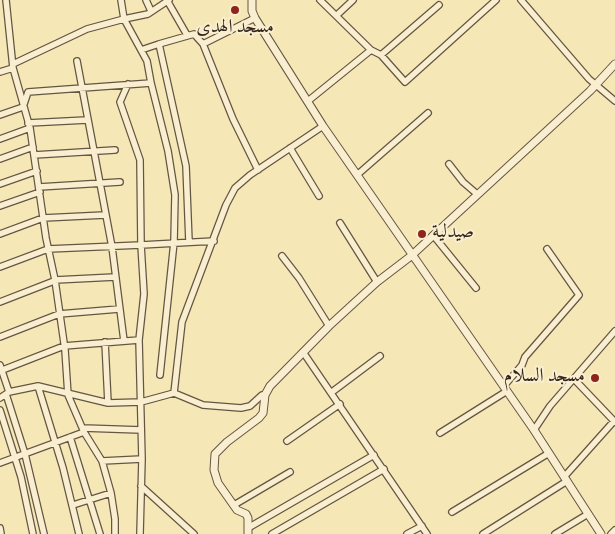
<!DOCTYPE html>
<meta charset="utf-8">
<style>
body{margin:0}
canvas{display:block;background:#f6e7b6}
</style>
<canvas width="615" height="534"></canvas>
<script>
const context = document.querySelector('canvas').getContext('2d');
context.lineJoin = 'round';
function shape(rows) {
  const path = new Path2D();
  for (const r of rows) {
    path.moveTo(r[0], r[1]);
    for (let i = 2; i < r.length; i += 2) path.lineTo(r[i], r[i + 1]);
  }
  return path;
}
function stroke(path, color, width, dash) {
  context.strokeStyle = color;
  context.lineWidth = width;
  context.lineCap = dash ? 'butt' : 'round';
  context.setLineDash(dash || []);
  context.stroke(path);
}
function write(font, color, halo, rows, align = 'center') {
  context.font = font + ' "Sorts Mill Goudy",Amiri,serif';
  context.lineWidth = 4;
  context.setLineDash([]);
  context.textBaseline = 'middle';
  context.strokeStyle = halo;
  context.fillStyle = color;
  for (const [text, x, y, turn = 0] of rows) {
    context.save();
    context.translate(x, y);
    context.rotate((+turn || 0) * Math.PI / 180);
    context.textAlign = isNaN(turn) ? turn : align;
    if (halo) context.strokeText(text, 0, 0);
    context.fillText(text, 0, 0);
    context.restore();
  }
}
const minor = shape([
 [6,0,13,68,30,128,46,238,55,280,65,350,68,395,84,432,102,461,111,493,115,519,115,534],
 [121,0,124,19,148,14,169,0],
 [146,0,151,11],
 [320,0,371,50,381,55,405,82,496,0],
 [521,0,589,79,615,101],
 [168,2,187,35],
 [337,15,353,0],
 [159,44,194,34,203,44,255,18],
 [203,44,233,119,258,170],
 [141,50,159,44,186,166,189,242],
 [381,55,439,5],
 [77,61,112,247,124,341],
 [0,72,13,68],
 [151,83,168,151,175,195,174,242,160,375],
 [308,101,371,50],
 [0,115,23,107,28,92,151,83,147,61,124,19,87,29,13,64],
 [28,123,87,120],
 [0,139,30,128],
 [290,148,319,196],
 [34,155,115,150],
 [0,159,33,147],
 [449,164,463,182,477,194],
 [357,175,428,113],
 [0,184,37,171],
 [39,187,120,182],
 [0,206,40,192],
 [340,223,377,282],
 [0,234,43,218,105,215],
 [433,235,476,288],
 [282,256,299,278,329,326],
 [0,267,48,249,141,245,140,160,120,102,128,84],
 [55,280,115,277],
 [0,302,54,281],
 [0,337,59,314,119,309],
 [105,342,108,403],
 [303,352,427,534],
 [0,365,9,392],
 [0,371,64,346,139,340],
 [574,379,615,422],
 [38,386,63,468,79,534],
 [504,386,522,365,525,357,579,295,547,249],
 [332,392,380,356],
 [174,393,182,322,226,205,235,188,250,175,323,126],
 [6,394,25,454,44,534],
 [0,398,9,392,38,386,108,403,141,402,174,393,203,405,241,408,250,406,262,395,265,395],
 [0,410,21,477,33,534],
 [83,428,141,430],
 [534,430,550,406,615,331],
 [440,433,507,391],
 [70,437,100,534],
 [287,441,340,404],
 [102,461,142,459],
 [0,463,84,432],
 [564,477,614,421],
 [141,486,194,534],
 [73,505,111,493],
 [234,505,290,472],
 [452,512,549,453],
 [0,528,1,534],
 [248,528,374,455],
 [140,534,142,459,139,340,144,294,141,245,214,241],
 [272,534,384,469],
 [407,534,422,526],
 [483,534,567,481],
 [555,534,588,514],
 [611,534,615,530]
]);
const tertiary = shape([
 [252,0,252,11,255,18,323,126,534,430,601,534],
 [248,534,248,518,246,514,237,510,218,483,214,470,215,454,227,442,259,418,263,413,265,395,270,386,329,326,377,282,411,256,590,91,615,64]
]);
stroke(minor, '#645643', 8);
stroke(tertiary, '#645643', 9);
stroke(minor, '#f9efd0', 5.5);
stroke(tertiary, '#f9efd0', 7);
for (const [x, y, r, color] of [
 [235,10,5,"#8f2418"],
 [422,234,5,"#8f2418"],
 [595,378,5,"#8f2418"]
]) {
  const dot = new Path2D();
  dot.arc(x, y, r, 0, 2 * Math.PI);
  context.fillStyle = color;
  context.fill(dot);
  stroke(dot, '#f9efd0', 2);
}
write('19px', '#34261d', '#f9efd0', [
 ["مسجد الهدى",235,29],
 ["صيدلية",432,234,"left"],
 ["مسجد السلام",585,378,"right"]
]);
</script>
